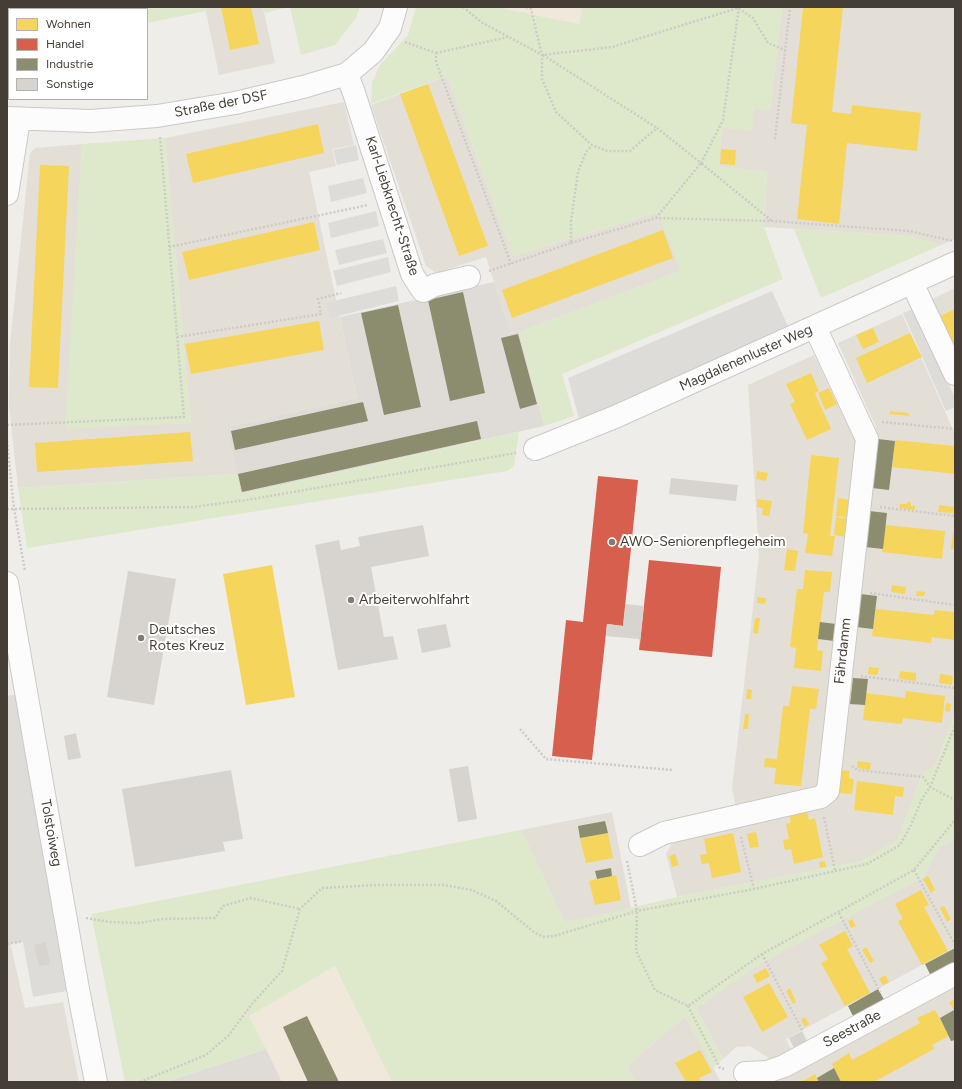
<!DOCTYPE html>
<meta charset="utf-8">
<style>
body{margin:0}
#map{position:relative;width:962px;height:1089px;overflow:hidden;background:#efede9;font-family:Figtree,sans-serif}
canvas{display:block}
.frame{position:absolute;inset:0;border:8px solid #453e36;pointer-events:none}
.legend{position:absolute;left:8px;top:8px;width:140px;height:92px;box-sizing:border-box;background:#fff;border:1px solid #b5b2af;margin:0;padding:5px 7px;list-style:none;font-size:12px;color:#453e36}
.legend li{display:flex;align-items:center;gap:8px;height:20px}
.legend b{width:20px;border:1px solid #b5b2af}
</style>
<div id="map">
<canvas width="962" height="1089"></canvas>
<div class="frame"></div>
<ul class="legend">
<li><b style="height:11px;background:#f6d55c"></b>Wohnen</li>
<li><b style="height:11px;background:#d6604d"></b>Handel</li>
<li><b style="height:11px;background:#8c8c6e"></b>Industrie</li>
<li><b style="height:11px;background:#d7d4d0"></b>Sonstige</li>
</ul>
</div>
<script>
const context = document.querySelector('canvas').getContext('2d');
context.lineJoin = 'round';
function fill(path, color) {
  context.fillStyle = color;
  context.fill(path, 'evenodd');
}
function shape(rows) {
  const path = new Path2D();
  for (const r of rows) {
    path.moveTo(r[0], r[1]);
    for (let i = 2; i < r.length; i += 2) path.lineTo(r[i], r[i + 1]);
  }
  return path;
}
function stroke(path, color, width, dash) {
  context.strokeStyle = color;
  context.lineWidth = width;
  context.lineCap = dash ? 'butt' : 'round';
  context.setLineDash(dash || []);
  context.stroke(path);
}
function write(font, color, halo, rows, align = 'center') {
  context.font = font + ' Figtree,sans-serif';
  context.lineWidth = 4;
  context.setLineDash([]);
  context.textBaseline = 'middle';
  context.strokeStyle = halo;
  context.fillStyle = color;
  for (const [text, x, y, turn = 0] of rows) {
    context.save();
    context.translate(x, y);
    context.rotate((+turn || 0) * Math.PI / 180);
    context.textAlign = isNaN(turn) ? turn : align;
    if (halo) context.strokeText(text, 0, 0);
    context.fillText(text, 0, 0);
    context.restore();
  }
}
fill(shape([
 [205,7,263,7,275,63,219,75],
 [782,7,955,7,955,239,941,245,908,236,764,227,767,172,718,167,722,128,755,108,770,110],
 [447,76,513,256,658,212,681,271,511,335,486,257,436,273,426,266,371,105],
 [344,102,354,145,332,149,336,166,309,172,357,398,227,427,237,474,18,488,9,405,10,344,30,153,35,148,82,144,66,428,191,423,165,138],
 [955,288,955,354,928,301],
 [902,314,955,434,955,713,935,767,923,773,897,841,861,861,677,897,666,854,674,839,818,807,832,802,836,797,876,427,838,343],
 [814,355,855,440,856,451,818,786,736,808,732,788,759,555,748,385],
 [612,812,631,908,565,923,521,830],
 [955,839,955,947,786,1039,793,1053,783,1058,770,1059,750,1046,736,1047,723,1059,696,1008,762,962,923,877,939,847],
 [7,929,25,1008,63,1002,79,1082,7,1082],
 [955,985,955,1082,777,1082],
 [685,1016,721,1082,635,1082,627,1066]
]), '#e3dfd7');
fill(shape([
 [496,7,582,7,579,24],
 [335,966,392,1082,282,1082,249,1016]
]), '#f1e8dc');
fill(shape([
 [494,282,511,334,519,332,544,426,241,494,227,427,357,398,340,317],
 [266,1049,282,1082,166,1082]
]), '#dfdcd7');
fill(shape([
 [7,7,55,7,55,9,9,9,9,32,7,32],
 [107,7,205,7,206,11,147,23,147,9,107,9],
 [263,7,360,7,356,18,335,45,301,55,290,7,265,13],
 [416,7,496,7,579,24,582,7,782,7,770,110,755,108,752,131,722,128,718,166,767,172,764,227,783,279,562,374,574,416,544,426,519,332,681,271,657,212,513,256,447,76,371,104,372,82,380,65,408,35],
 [165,138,191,423,65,429,82,144],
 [794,229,908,236,941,245,821,298],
 [519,432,514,466,507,471,27,548,18,488,237,474,241,494],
 [955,713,955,839,939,847,923,877,762,962,696,1008,723,1059,713,1068,685,1016,627,1066,635,1082,392,1082,335,966,249,1016,266,1049,166,1082,125,1082,91,914,521,830,565,923,677,897,861,861,897,841,923,773,935,767]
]), '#dde9ca');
fill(shape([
 [356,145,359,160,337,165,333,150],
 [363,178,367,193,331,202,328,186],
 [376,211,379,226,331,238,328,223],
 [383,239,387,253,339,265,335,250],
 [388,257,391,272,337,286,333,271],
 [396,286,399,301,330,318,326,303],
 [772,291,790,331,580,422,568,378],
 [916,308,955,398,955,407,946,411,903,313],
 [27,693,78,989,33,997,23,942,7,944,7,696]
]), '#dedcd9');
fill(shape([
 [69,7,99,7,99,9,69,9],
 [221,7,251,7,259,44,230,50],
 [803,7,843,7,832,112,851,114,852,105,921,113,917,151,847,143,839,224,797,219,807,125,791,123],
 [428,84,488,246,459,256,400,94],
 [318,124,324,153,193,183,186,154],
 [721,149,736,150,735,165,720,164],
 [40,165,69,166,58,388,29,387],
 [314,222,320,250,189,280,182,252],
 [663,230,673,258,512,318,502,290],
 [955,309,955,343,951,345,938,317],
 [319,321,324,350,191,374,185,344],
 [873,328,879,342,863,349,856,335],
 [910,333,922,357,867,383,856,358],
 [811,373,819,391,815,393,831,429,807,440,790,404,795,402,786,384],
 [829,388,837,404,825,410,818,393],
 [890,411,909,413,909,416,890,414],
 [190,432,193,461,37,472,35,443],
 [895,440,955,446,955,474,892,467],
 [811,455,839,458,830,536,835,536,832,556,805,553,808,534,803,533],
 [757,471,768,473,766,481,756,479],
 [838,498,850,500,848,518,836,516],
 [757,499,772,501,769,516,762,515,763,508,757,507],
 [907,502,911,502,911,506,915,506,915,510,899,508,900,504,907,504],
 [939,505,954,507,953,513,938,512],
 [836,517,848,519,846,537,834,535],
 [885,525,945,531,942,559,882,552],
 [953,532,955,533,955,549,951,549],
 [787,549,798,551,795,571,784,570],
 [272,565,295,697,246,705,223,574],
 [805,570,832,572,830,592,824,592,817,650,823,651,821,671,794,668,796,648,790,647,797,589,803,589],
 [892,585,906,587,905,594,891,592],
 [917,591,925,592,924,596,916,596],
 [757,597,766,598,765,604,757,603],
 [876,609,934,615,935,610,955,612,955,640,932,637,931,643,872,636],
 [755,618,760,618,758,634,753,633],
 [869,667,879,668,877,675,868,674],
 [900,671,916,673,916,681,899,679],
 [940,674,953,676,952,685,939,683],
 [792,686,819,689,816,709,810,709,801,786,774,784,776,768,764,767,765,758,777,759,783,706,789,706],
 [747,689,752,690,751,699,746,699],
 [906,691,945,696,942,723,903,718,902,724,863,720,866,693,905,698],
 [946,703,951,704,950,712,945,711],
 [745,714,749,714,748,729,743,729],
 [858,761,871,763,870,770,857,768],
 [841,770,849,771,849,778,854,779,852,794,838,793],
 [857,781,904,787,903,797,895,796,893,815,854,810],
 [807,809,809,820,815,818,823,857,794,864,791,849,785,850,784,846,783,840,789,839,786,824,791,823,789,813],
 [756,832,759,847,750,848,747,834],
 [608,833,613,858,586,863,580,838],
 [733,833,741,872,712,878,709,863,702,864,700,855,707,854,704,839],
 [675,854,679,865,672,867,669,856],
 [825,861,826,867,820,868,819,862],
 [616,875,621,900,595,905,589,881],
 [928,876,935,890,931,893,923,879],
 [921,890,929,905,924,907,948,951,922,965,898,921,903,919,895,904],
 [944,906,951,919,947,922,940,908],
 [852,919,856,926,851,928,848,921],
 [845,931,853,946,847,949,870,993,845,1006,821,963,828,959,819,945],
 [866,947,874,961,870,963,862,950],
 [766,968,770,976,757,983,753,975],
 [885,975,889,982,883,985,879,979],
 [769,983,788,1017,762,1032,743,997],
 [790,988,796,1002,793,1004,786,991],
 [955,999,955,1012,949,1002],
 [935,1010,949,1036,932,1045,934,1049,874,1082,841,1082,832,1064,849,1053,852,1060,920,1023,917,1018],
 [805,1017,809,1024,805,1027,801,1020],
 [700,1050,712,1072,699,1078,701,1082,686,1082,675,1063],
 [815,1074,819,1082,798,1082,805,1080]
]), '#f6d55c');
fill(shape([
 [598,476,638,480,623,626,607,624,592,760,552,756,566,620,583,622],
 [649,560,721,567,712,657,639,650]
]), '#d6604d');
fill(shape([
 [463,292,485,393,450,401,428,300],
 [398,305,421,407,384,415,361,313],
 [518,334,537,404,520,409,501,338],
 [363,402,368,421,235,450,231,431],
 [477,421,481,439,242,492,238,474],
 [878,439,895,441,889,490,872,488],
 [869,511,887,513,883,549,865,547],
 [860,594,877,596,873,629,856,627],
 [820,622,836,624,834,641,818,639],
 [853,678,868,679,865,705,850,704],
 [605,821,608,833,580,838,578,826],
 [611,868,612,876,597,879,595,871],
 [955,948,955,966,932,978,925,964],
 [878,989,886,1003,855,1020,848,1006],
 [954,1010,955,1040,951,1041,940,1018],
 [307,1016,339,1082,308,1082,283,1027],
 [834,1068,841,1082,819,1082,817,1078]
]), '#8c8c6e');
fill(shape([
 [7,57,9,57,9,89,7,89],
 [671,478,738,485,736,501,669,494],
 [423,525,429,556,371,567,384,637,393,636,398,659,338,670,315,545,339,540,341,550,360,546,358,537],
 [128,571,176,579,154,705,107,697],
 [626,604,644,606,640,644,639,639,606,636,607,624,623,626],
 [446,624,451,647,422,653,417,629],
 [76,733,81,758,68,760,64,736],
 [468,766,477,819,458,822,449,769],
 [231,770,243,839,223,842,225,851,135,867,122,789],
 [46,942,50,964,39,966,34,945],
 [802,1031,809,1045,796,1052,789,1038]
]), '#d7d4d0');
const minor = shape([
 [347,74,354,93,412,274,423,291,435,285,469,277],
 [7,118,91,121,157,116,235,103,303,87,347,74,373,52,390,28,396,7],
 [7,194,19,120],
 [912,283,955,374],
 [535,449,615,417,955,263],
 [7,583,78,989,96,1082],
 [640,845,664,833,821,797,828,791,867,439,815,327],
 [745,1073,767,1072,784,1066,955,974]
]);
stroke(minor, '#ccc9c5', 24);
stroke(shape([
 [463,7,481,22,542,55,612,47,738,8,753,18,768,43,785,50],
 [526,7,531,9,542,55,542,79,556,112,592,145,607,151,630,151,657,128,701,163,723,120,739,7],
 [405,42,436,53,436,62,511,264],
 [436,53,508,37],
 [543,55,657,128],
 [775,139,790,7],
 [656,218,701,163,772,221],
 [571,243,656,218,772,221,909,231,953,241],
 [169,247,368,205],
 [489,271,571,243,571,221,578,172,586,152,592,145],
 [177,337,321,314,318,299,341,293],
 [882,422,955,429],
 [7,425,184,417,160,137],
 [7,441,14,509,25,571],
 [880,507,955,516],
 [7,509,194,507,253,499,516,453],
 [870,593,955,605],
 [861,676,955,688],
 [520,729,546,759,672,770],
 [852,766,857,770,923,777,930,787,955,800],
 [824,817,835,871],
 [741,837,754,889],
 [627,861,637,911,636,951,655,990,688,1006,762,954,914,870,955,820],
 [914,870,955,945],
 [839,913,880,992],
 [86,918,109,922,140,923,162,919,215,918,223,906,251,898,300,909],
 [7,944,23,941],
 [762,954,803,1032],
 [688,1006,720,1068,725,1069],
 [140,1082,206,1055,229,1035,251,1005,282,971,300,909,322,888,378,885,444,885,472,890,496,901,535,933,544,937,554,936,637,911,754,889,867,864,900,845,911,825,922,799,930,787,955,726]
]), '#cdcbc7', 2.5, [2, 2]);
stroke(minor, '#fdfcfc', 22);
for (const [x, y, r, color] of [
 [612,542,4,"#807b75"],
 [351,600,4,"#807b75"],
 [141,638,4,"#807b75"]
]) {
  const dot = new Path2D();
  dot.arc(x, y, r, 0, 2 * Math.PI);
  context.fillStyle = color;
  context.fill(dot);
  stroke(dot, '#fff', 1.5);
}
write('14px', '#453e36', '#fff', [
 ["Straße der DSF",221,104,-11],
 ["Karl-Liebknecht-Straße",392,206,72],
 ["Magdalenenluster Weg",746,358,-24],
 ["Fährdamm",843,651,-84],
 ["Tolstoiweg",51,833,80],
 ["Seestraße",852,1029,-28]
]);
write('14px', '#453e36', '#fff', [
 ["AWO-Seniorenpflegeheim",620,542],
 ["Arbeiterwohlfahrt",359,600],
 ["Deutsches",149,630],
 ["Rotes Kreuz",149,646]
], 'left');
</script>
